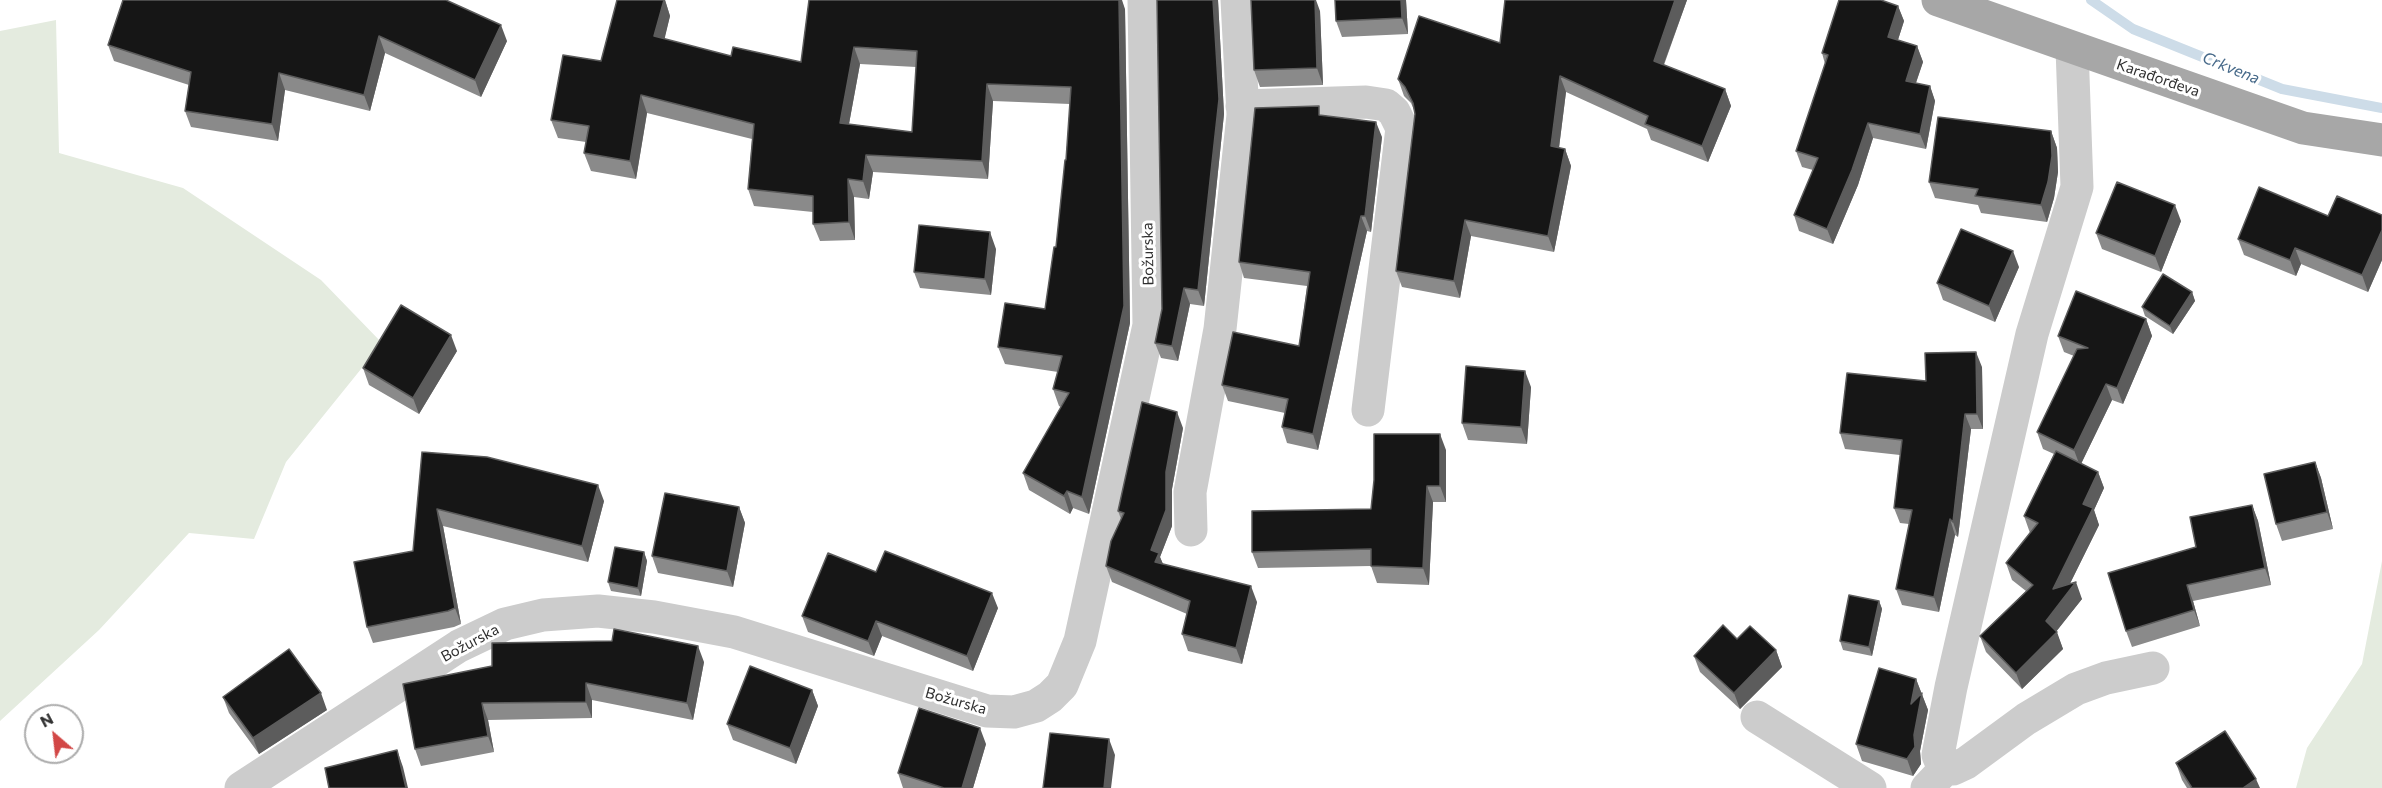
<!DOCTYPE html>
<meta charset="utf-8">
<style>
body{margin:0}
#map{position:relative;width:2382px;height:788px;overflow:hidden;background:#fff;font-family:Commissioner,sans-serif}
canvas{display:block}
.north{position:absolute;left:24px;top:704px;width:60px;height:60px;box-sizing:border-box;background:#fff;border:2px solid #acacac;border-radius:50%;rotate:332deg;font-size:16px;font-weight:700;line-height:24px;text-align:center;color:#2f2f2f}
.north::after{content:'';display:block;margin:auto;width:21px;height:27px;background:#d24746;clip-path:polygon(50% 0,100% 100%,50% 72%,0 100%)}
</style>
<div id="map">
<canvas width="2382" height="788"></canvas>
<div class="north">N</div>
</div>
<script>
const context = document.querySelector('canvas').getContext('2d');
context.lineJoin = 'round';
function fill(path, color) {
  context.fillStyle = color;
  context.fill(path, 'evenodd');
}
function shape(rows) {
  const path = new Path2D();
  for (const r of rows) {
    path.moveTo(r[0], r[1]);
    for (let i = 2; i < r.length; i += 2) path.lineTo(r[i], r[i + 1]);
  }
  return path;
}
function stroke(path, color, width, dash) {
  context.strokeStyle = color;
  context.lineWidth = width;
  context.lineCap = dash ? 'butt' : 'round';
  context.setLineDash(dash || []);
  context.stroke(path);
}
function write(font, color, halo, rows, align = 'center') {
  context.font = font + ' Commissioner,sans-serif';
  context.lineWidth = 6;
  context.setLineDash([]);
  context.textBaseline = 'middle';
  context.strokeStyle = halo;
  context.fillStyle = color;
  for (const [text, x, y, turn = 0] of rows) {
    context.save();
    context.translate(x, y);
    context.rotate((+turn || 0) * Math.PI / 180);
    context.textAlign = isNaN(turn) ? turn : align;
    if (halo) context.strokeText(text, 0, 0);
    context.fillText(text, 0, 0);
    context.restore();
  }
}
fill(shape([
 [56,20,59,153,183,188,321,280,382,343,286,462,254,539,189,533,99,630,0,721,0,31],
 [2382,561,2382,788,2296,788,2307,748,2362,664]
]), '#e4ebdf');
stroke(shape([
 [2091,0,2133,29,2282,89,2382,108]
]), '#cddce8', 10);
stroke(shape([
 [2072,48,2077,187,2032,334,1951,687,1938,755,1941,762,1946,768,1953,769,1966,763,2026,719,2076,689,2106,678,2153,668],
 [1242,106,1366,102,1386,105,1394,112,1402,128,1368,410],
 [1191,530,1190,492,1220,329,1243,115,1237,0],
 [1757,717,1870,788],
 [241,788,459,646,505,624,543,615,598,611,654,617,734,632,987,711,1014,712,1036,706,1050,697,1062,685,1080,641,1149,325,1144,0],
 [1927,788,1946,768]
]), '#ccc', 33);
stroke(shape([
 [1938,0,2303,128,2382,140]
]), '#a7a7a7', 33);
fill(shape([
 [123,0,507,41,481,97,385,53,370,111,285,90,278,141,191,127,185,111,189,85,114,61,108,45],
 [617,0,665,0,670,16,664,39,731,56,801,62,809,0,1125,9,1130,323,1089,514,1073,508,1070,514,1029,490,1023,473,1061,407,1059,406,1053,389,1058,372,1005,364,998,347,1045,309,1056,247,1066,160,1070,104,993,101,988,179,873,172,869,199,854,197,855,240,820,241,813,224,813,212,754,206,748,189,752,139,647,113,636,179,591,171,584,153,586,142,558,138,551,120,601,61],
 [860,64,916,67,912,132,849,124],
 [1157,0,1218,0,1224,114,1204,306,1190,304,1178,361,1161,358,1155,343,1162,309],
 [1335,0,1406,0,1408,34,1342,37,1336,21],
 [1505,0,1687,0,1664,65,1725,89,1731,106,1708,162,1651,140,1647,129,1566,92,1559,148,1565,149,1571,166,1554,252,1471,236,1460,298,1402,287,1396,271,1415,114,1414,110,1411,103,1404,96,1398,79,1500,43],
 [1898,6,1904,21,1898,40,1917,46,1923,62,1916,83,1930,86,1935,101,1926,149,1873,138,1858,185,1833,244,1799,231,1794,215,1813,170,1802,167,1796,151,1825,64,1822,53],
 [1320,11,1323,85,1260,87,1254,70],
 [2051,131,2057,148,2058,172,2054,198,2047,222,1981,213,1978,205,1935,198,1929,182],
 [1382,137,1371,232,1367,231,1318,450,1287,443,1282,427,1285,413,1228,401,1222,385,1299,346,1307,286,1244,278,1239,262],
 [2382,215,2382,260,2368,292,2301,264,2296,276,2244,255,2238,239,2328,216],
 [2181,221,2161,272,2102,249,2096,233],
 [996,249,991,295,920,288,914,272],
 [2019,267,1995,322,1943,300,1937,283],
 [2192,292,2195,301,2173,334,2145,316,2142,307],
 [2146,319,2152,336,2123,404,2112,400,2081,464,2098,472,2104,488,2094,510,2099,525,2069,585,2082,599,2056,631,2063,649,2022,689,1986,652,1980,636,2026,591,2012,580,2006,563,2030,533,2024,516,2054,454,2043,449,2037,432,2074,356,2064,352,2058,336],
 [457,351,419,414,369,385,363,368],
 [1982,367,1983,429,1971,429,1958,537,1955,535,1939,612,1902,605,1896,589,1909,524,1900,523,1894,508,1900,455,1845,449,1840,433,1926,381],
 [1531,387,1527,444,1468,440,1462,423],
 [1183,428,1172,489,1172,526,1160,557,1163,564,1257,602,1242,664,1188,651,1182,634,1187,614,1112,582,1106,566,1121,519,1118,511],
 [1446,450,1446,502,1433,502,1429,585,1377,583,1371,566,1258,568,1252,552,1371,509],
 [422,452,604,501,588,562,443,526,461,624,454,627,373,643,367,627,413,551],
 [2315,462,2321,478,2333,529,2282,541,2276,524],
 [2252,505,2258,521,2271,585,2193,601,2200,626,2132,647,2126,631,2196,547],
 [739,507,745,523,733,587,658,573,652,556],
 [644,552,647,561,641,596,611,591,608,582],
 [876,572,998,608,973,671,882,636,874,656,808,632,802,616],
 [1879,601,1882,609,1872,656,1843,650,1840,641],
 [1737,639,1776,650,1782,667,1740,709,1700,672,1694,656],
 [704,662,693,720,592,700,592,718,488,720,494,752,421,766,415,749,403,684],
 [1916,679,1928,710,1920,751,1921,764,1913,776,1862,761,1856,744],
 [812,690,818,706,796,764,733,740,727,724],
 [223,697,327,710,259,754,229,713],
 [986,744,973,788,903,788,898,773],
 [2176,763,2260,788,2187,788,2182,780]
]), '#8a8a8a');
fill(shape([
 [664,0,665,0,670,16,661,54,654,36],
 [1119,0,1122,0,1125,9,1130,323,1089,514,1082,497],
 [1213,0,1218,0,1224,114,1204,306,1198,290],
 [1315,0,1316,0,1320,11,1323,85,1317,68],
 [1401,0,1406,0,1408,34,1402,18],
 [1675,0,1687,0,1659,77,1654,61],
 [1898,6,1904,21,1894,52,1888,37],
 [501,25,507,41,481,97,475,80],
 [379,36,385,53,370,111,364,95],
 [1917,46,1923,62,1911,97,1906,81],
 [854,47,860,64,846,140,840,123],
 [279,73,285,90,278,141,272,124],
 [1560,76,1566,92,1557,163,1551,146],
 [987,84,993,101,988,179,982,161],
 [1930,86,1935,101,1926,149,1920,134],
 [1725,89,1731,106,1708,162,1702,146],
 [641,95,647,113,636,179,630,161],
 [1376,122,1382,137,1371,232,1365,216],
 [1868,123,1873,138,1858,185,1833,244,1827,229],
 [2051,131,2057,148,2058,172,2054,198,2047,222,2041,205],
 [1565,149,1571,166,1554,252,1548,236],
 [866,155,873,172,869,199,863,181],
 [848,179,854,197,855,240,849,222],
 [2175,205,2181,221,2161,272,2155,256],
 [1361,216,1367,231,1318,450,1313,434],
 [1465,220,1471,236,1460,298,1454,281],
 [2382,230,2382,260,2368,292,2362,275],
 [990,232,996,249,991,295,985,279],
 [2295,248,2301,264,2296,276,2290,260],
 [2013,251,2019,267,1995,322,1989,306],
 [1184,288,1190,304,1178,361,1172,346],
 [2192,292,2195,301,2173,334,2170,326],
 [2146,319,2152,336,2123,404,2117,388],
 [451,335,457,351,419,414,413,398],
 [1976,352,1982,367,1983,429,1977,414],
 [1525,371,1531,387,1527,444,1521,427],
 [2106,384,2112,400,2080,466,2074,450],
 [1177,412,1183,428,1172,489,1172,526,1160,557,1165,569,1161,579,1151,550],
 [1965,414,1971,429,1958,537,1953,522],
 [1440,434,1446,450,1446,502,1440,486],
 [2315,462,2321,478,2333,529,2327,512],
 [2098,472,2104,488,2094,510,2099,525,2061,602,2076,582,2082,599,2052,637,2046,621,2053,589,2083,504],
 [598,485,604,501,588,562,582,546],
 [1427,486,1433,502,1429,585,1423,568],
 [1067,491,1073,508,1070,514,1064,496],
 [2252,505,2258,521,2271,585,2265,568],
 [739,507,745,523,733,587,727,571],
 [437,509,443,526,461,624,455,608],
 [1950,519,1955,535,1939,612,1934,597],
 [644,552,647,561,641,596,638,588],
 [2187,585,2193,601,2200,626,2194,610],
 [1251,586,1257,602,1242,664,1236,648],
 [992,593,998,608,973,671,967,656],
 [1879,601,1882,609,1872,656,1869,647],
 [876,621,882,636,874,656,868,641],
 [2057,632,2063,649,2022,689,2016,673],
 [698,646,704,662,693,720,687,703],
 [1776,650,1782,667,1740,709,1734,693],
 [1916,679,1928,710,1920,751,1921,764,1913,776,1907,759,1911,704],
 [586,683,592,700,592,718,586,702],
 [812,690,818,706,796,764,790,748],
 [321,693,327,710,259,754,253,738],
 [482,703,488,720,494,752,488,736],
 [980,728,986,744,973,788,962,788],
 [1109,739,1115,755,1111,788,1104,788],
 [397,750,403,767,408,788,406,788],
 [2256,779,2260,788,2243,788]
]), '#5c5c5c');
const building = shape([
 [123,0,446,0,501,25,475,80,379,36,364,95,279,73,272,124,185,111,191,72,108,45,123,0],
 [617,0,664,0,654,36,731,56,733,47,801,62,809,0,1119,0,1124,306,1082,497,1067,491,1064,496,1023,473,1069,393,1053,389,1062,356,998,347,1005,303,1045,309,1054,247,1056,247,1065,160,1066,160,1071,87,987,84,982,161,866,155,863,181,848,179,849,222,813,224,813,196,748,189,754,124,641,95,630,161,584,153,589,126,551,120,563,55,601,61,617,0],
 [854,47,917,51,912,132,840,123,854,47],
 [1157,0,1213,0,1219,99,1198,290,1184,288,1172,346,1155,343,1162,309,1157,0],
 [1251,0,1315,0,1317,68,1254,70,1251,0],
 [1335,0,1401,0,1402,18,1336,21,1335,0],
 [1505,0,1675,0,1654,61,1725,89,1702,146,1645,124,1648,116,1560,76,1551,146,1565,149,1548,236,1465,220,1454,281,1396,271,1415,114,1413,103,1405,87,1398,79,1419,16,1500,43,1505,0],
 [1839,0,1881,0,1898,6,1888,37,1917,46,1906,81,1930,86,1920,134,1868,123,1852,170,1827,229,1794,215,1818,158,1796,151,1828,55,1822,53,1839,0],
 [1319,106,1319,115,1376,122,1365,216,1361,216,1313,434,1282,427,1288,399,1222,385,1233,332,1299,346,1310,272,1239,262,1255,108,1319,106],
 [1938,117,2051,131,2052,156,2048,182,2041,205,1975,196,1978,189,1929,182,1938,117],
 [2117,182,2175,205,2155,256,2096,233,2117,182],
 [2259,187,2328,216,2337,196,2382,215,2382,230,2362,275,2295,248,2290,260,2238,239,2259,187],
 [919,225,990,232,985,279,914,272,919,225],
 [1961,229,2013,251,1989,306,1937,283,1961,229],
 [2163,274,2192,292,2170,326,2142,307,2163,274],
 [2076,291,2146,319,2117,388,2106,384,2074,450,2037,432,2077,349,2088,348,2058,336,2076,291],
 [401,305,451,335,413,398,363,368,401,305],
 [1976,352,1977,414,1965,414,1953,522,1950,519,1934,597,1896,589,1912,510,1894,508,1902,440,1840,433,1847,373,1926,381,1925,353,1976,352],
 [1466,366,1525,371,1521,427,1462,423,1466,366],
 [1142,402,1177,412,1166,472,1166,510,1151,550,1159,553,1155,562,1251,586,1236,648,1182,634,1190,601,1106,566,1111,541,1124,513,1118,511,1142,402],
 [1374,434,1440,434,1440,486,1427,486,1423,568,1371,566,1371,549,1252,552,1252,511,1371,509,1374,480,1374,434],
 [2056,451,2098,472,2083,504,2093,508,2053,589,2076,582,2046,621,2057,632,2016,673,1980,636,2033,585,2006,563,2038,523,2024,516,2056,451],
 [422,452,487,457,598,485,582,546,437,509,455,608,448,611,367,627,354,562,413,551,422,452],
 [2315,462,2327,512,2276,524,2264,474,2315,462],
 [665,493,739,507,727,571,652,556,665,493],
 [2252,505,2265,568,2187,585,2194,610,2126,631,2108,573,2196,547,2190,517,2252,505],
 [615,547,644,552,638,588,608,582,615,547],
 [885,551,992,593,967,656,876,621,868,641,802,616,828,553,876,572,885,551],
 [1849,595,1879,601,1869,647,1840,641,1849,595],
 [1723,625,1737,639,1750,626,1776,650,1734,693,1694,656,1723,625],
 [614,629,698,646,687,703,586,683,586,702,482,703,488,736,415,749,403,684,492,666,492,643,612,641,614,629],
 [289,649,321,693,253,738,223,697,289,649],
 [750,666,812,690,790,748,727,724,750,666],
 [1879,668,1916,679,1911,704,1922,693,1914,735,1915,747,1907,759,1856,744,1879,668],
 [919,708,980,728,962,788,944,788,898,773,919,708],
 [2225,731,2256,779,2243,788,2192,788,2176,763,2225,731],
 [1050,733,1109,739,1104,788,1043,788,1050,733],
 [397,750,406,788,329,788,325,768,397,750]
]);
fill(building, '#161616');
stroke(building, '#5c5c5c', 1.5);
write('15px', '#2f2f2f', '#fff', [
 ["Karađorđeva",2158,78,19],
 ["Božurska",1148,254,-91],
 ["Božurska",470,643,-28],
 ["Božurska",956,701,16]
]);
write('italic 16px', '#466989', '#fff', [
 ["Crkvena",2231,68,22]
]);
</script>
